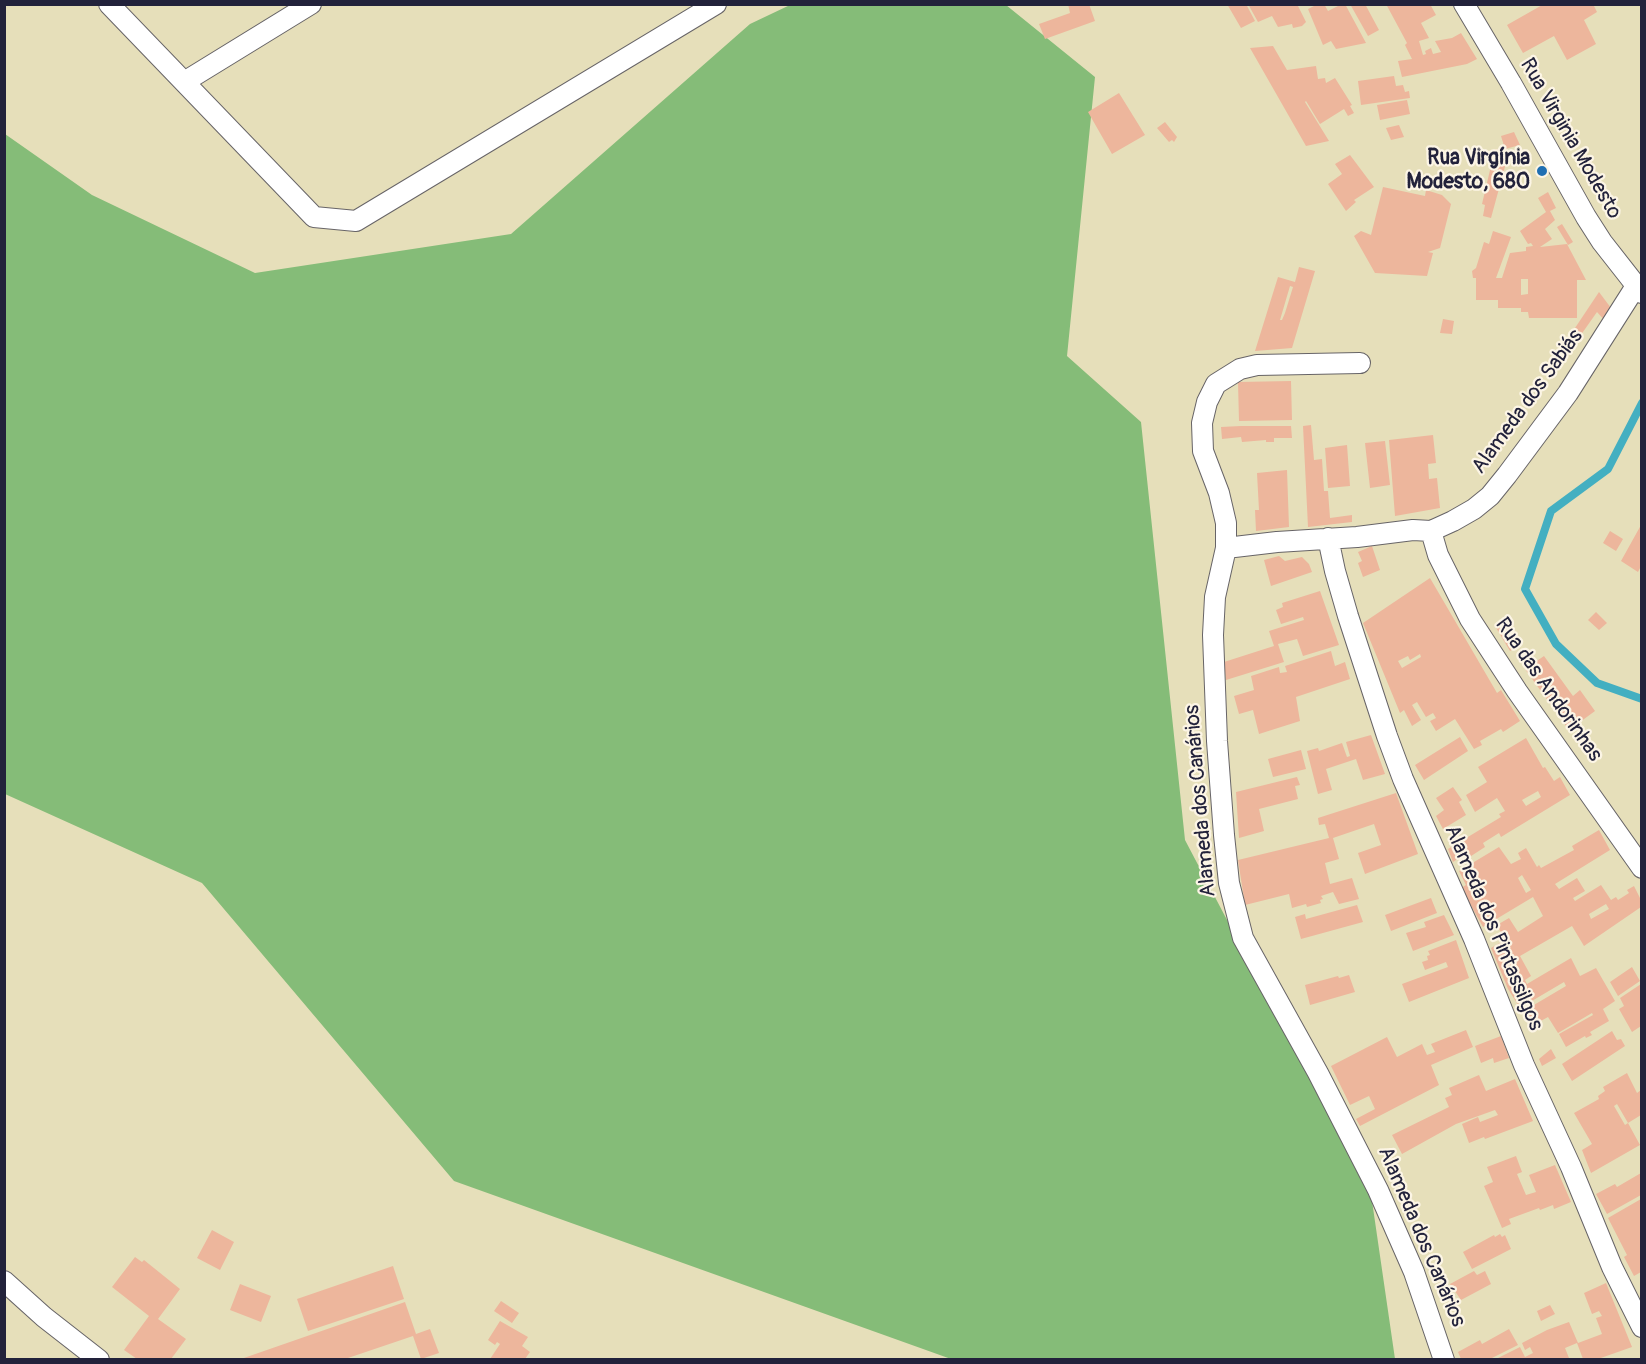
<!DOCTYPE html>
<meta charset="utf-8">
<style>
body{margin:0}
#map{position:relative;width:1646px;height:1364px;overflow:hidden;background:#e6dfba;font-family:Pangolin,sans-serif}
canvas{display:block}
.frame{position:absolute;inset:0;border:6px solid #22223b;pointer-events:none}
</style>
<div id="map">
<canvas width="1646" height="1364"></canvas>
<div class="frame"></div>
</div>
<script>
const context = document.querySelector('canvas').getContext('2d');
context.lineJoin = 'round';
function fill(path, color) {
  context.fillStyle = color;
  context.fill(path, 'evenodd');
}
function shape(rows) {
  const path = new Path2D();
  for (const r of rows) {
    path.moveTo(r[0], r[1]);
    for (let i = 2; i < r.length; i += 2) path.lineTo(r[i], r[i + 1]);
  }
  return path;
}
function stroke(path, color, width, dash) {
  context.strokeStyle = color;
  context.lineWidth = width;
  context.lineCap = dash ? 'butt' : 'round';
  context.setLineDash(dash || []);
  context.stroke(path);
}
function write(font, color, halo, rows, align = 'center') {
  context.font = font + ' Pangolin,sans-serif';
  context.lineWidth = 4.5;
  context.setLineDash([]);
  context.textBaseline = 'middle';
  context.strokeStyle = halo;
  context.fillStyle = color;
  for (const [text, x, y, turn = 0] of rows) {
    context.save();
    context.translate(x, y);
    context.rotate((+turn || 0) * Math.PI / 180);
    context.textAlign = isNaN(turn) ? turn : align;
    if (halo) context.strokeText(text, 0, 0);
    context.fillText(text, 0, 0);
    context.restore();
  }
}
fill(shape([
 [790,5,1006,5,1095,77,1067,356,1141,422,1185,840,1371,1194,1395,1359,951,1359,454,1181,202,883,5,794,5,134,92,195,255,273,511,234,750,24]
]), '#85bc78');
stroke(shape([
 [1642,403,1608,469,1551,511,1525,589,1556,644,1597,683,1642,699]
]), '#43afc1', 8);
fill(shape([
 [1068,4,1089,4,1095,21,1045,39,1039,24,1070,13],
 [1227,4,1246,4,1255,21,1241,28],
 [1248,4,1297,4,1306,22,1302,26,1293,28,1292,24,1278,27,1272,16,1258,22],
 [1318,4,1324,4,1328,11,1338,6,1337,4,1345,4,1366,43,1336,49,1331,41,1323,45,1308,9],
 [1350,4,1365,4,1379,30,1368,36],
 [1386,4,1430,4,1436,15,1421,23,1429,38,1419,41,1423,55,1426,54,1425,51,1431,48,1433,54,1441,52,1435,41,1452,38,1461,33,1477,59,1467,64,1402,77,1398,61,1412,59,1405,45,1407,43],
 [1544,4,1593,4,1597,12,1584,20,1596,44,1567,60,1554,36,1523,53,1507,25],
 [1273,46,1287,70,1316,66,1318,79,1325,78,1326,83,1335,78,1352,105,1350,106,1354,113,1348,116,1344,109,1320,124,1306,101,1305,102,1329,141,1306,146,1250,48],
 [1394,76,1396,86,1403,85,1405,92,1409,91,1410,98,1361,105,1358,81],
 [1119,93,1145,135,1112,154,1088,112],
 [1407,100,1410,114,1380,120,1377,105],
 [1165,122,1177,137,1174,142,1172,140,1169,142,1157,128],
 [1399,125,1404,137,1391,140,1386,128],
 [1514,132,1520,145,1505,149,1501,136],
 [1495,149,1509,152,1491,218,1483,216,1485,205,1482,204],
 [1350,155,1374,187,1354,200,1356,202,1346,211,1328,184,1342,174,1335,164],
 [1383,187,1425,196,1426,190,1442,195,1451,204,1440,248,1428,252,1433,253,1427,276,1375,273,1354,236,1361,231,1371,235],
 [1548,192,1556,208,1550,211,1555,220,1545,229,1552,239,1540,247,1567,244,1586,280,1577,280,1577,318,1529,318,1528,312,1521,312,1521,308,1498,308,1498,300,1476,300,1476,278,1473,278,1472,271,1476,268,1484,242,1489,244,1493,231,1511,237,1496,278,1502,278,1510,253,1526,251,1526,247,1533,246,1531,243,1528,244,1520,231,1546,212,1538,198],
 [1521,279,1528,279,1528,294,1521,295],
 [1562,224,1573,242,1568,245,1557,227],
 [1299,267,1315,271,1292,348,1255,351,1278,277,1295,282],
 [1290,286,1293,287,1285,313,1282,320,1280,320],
 [1599,292,1614,312,1607,323,1597,312,1566,356,1559,352],
 [1443,319,1454,321,1452,334,1440,333],
 [1291,381,1292,420,1239,421,1238,382],
 [1311,425,1314,460,1322,459,1324,491,1328,491,1330,518,1352,515,1352,522,1308,527,1303,426],
 [1241,426,1291,426,1292,438,1274,438,1274,442,1266,442,1266,440,1242,442,1241,437,1222,439,1221,427],
 [1433,435,1436,463,1428,464,1429,479,1437,478,1440,508,1395,516,1389,440],
 [1385,441,1390,485,1370,488,1365,443],
 [1347,445,1350,486,1328,488,1325,448],
 [1287,470,1289,527,1256,531,1255,510,1259,510,1257,473],
 [1641,525,1641,566,1638,572,1621,561],
 [1610,531,1623,539,1616,551,1603,543],
 [1372,546,1380,570,1363,577,1358,563,1362,561,1358,552],
 [1279,556,1285,561,1302,557,1309,564,1312,572,1271,586,1264,560],
 [1430,578,1497,693,1501,690,1520,721,1503,732,1501,729,1480,741,1482,745,1474,749,1455,719,1436,731,1430,721,1436,718,1433,713,1426,717,1417,702,1412,705,1421,720,1412,726,1404,710,1400,713,1363,623],
 [1420,654,1421,657,1402,668,1398,661,1408,656,1410,660],
 [1320,591,1339,645,1303,656,1297,639,1278,644,1284,662,1226,680,1224,662,1274,646,1269,631,1304,620,1303,617,1281,624,1276,610,1283,607,1282,603],
 [1596,612,1607,623,1599,630,1588,620],
 [1502,621,1518,646,1510,651,1495,626],
 [1331,651,1335,666,1345,662,1350,679,1296,697,1300,721,1259,734,1253,710,1239,714,1234,696,1254,690,1251,676,1279,667,1280,673,1287,672,1285,666],
 [1544,656,1573,696,1580,690,1595,711,1569,730,1525,669],
 [1371,735,1385,774,1363,780,1356,759,1326,769,1332,790,1318,794,1307,751,1318,748,1319,751,1342,743,1347,757,1350,756,1346,742],
 [1460,737,1468,751,1424,780,1415,765],
 [1526,738,1543,768,1545,767,1554,781,1560,777,1570,795,1501,837,1499,833,1483,843,1485,847,1468,858,1465,854,1453,862,1448,849,1501,817,1499,814,1505,811,1497,798,1475,812,1466,795,1487,782,1478,767],
 [1538,791,1541,797,1526,806,1522,800],
 [1301,750,1306,769,1273,777,1268,759],
 [1297,777,1300,785,1295,786,1298,799,1259,809,1264,831,1239,838,1236,792],
 [1453,787,1462,800,1459,802,1466,815,1443,829,1436,816,1444,810,1436,798],
 [1396,793,1418,854,1365,874,1358,853,1381,845,1374,824,1333,838,1339,859,1325,863,1330,884,1352,878,1359,899,1339,904,1333,892,1321,896,1323,899,1320,900,1321,903,1307,907,1306,904,1292,908,1289,894,1245,905,1238,860,1329,838,1325,824,1319,825,1318,818],
 [1599,830,1610,850,1555,884,1559,889,1577,878,1585,891,1573,898,1575,901,1601,885,1611,900,1616,897,1618,900,1629,893,1627,890,1634,886,1641,900,1641,907,1584,946,1572,926,1520,956,1531,976,1525,980,1527,984,1571,958,1580,976,1596,968,1615,1001,1603,1009,1609,1021,1590,1032,1592,1035,1586,1038,1585,1036,1566,1047,1559,1034,1593,1015,1592,1013,1558,1033,1548,1017,1530,1027,1522,1012,1566,986,1564,982,1520,1008,1508,989,1491,948,1505,940,1497,925,1509,918,1518,932,1543,916,1533,897,1483,927,1461,888,1466,885,1459,871,1499,847,1511,864,1521,859,1518,853,1526,848,1537,867,1539,865,1541,868,1574,850,1572,846],
 [1522,875,1531,890,1526,893,1518,878],
 [1606,904,1609,909,1591,919,1589,914],
 [1431,898,1437,913,1391,931,1385,915],
 [1357,905,1363,922,1301,939,1295,917,1305,914,1306,919],
 [1444,915,1454,935,1413,951,1406,933,1426,927,1424,922],
 [1456,940,1469,978,1409,1002,1402,984,1448,967,1446,962,1425,970,1422,962,1428,960,1427,956,1430,955,1428,951],
 [1632,967,1640,981,1618,996,1610,982],
 [1349,975,1355,992,1310,1005,1305,985,1338,976,1339,978],
 [1641,984,1641,1026,1632,1032,1619,1009,1624,1006,1620,998],
 [1466,1030,1473,1047,1431,1065,1439,1085,1360,1126,1356,1119,1375,1109,1369,1096,1350,1105,1331,1066,1387,1037,1397,1057,1422,1044,1427,1055,1435,1052,1431,1044],
 [1612,1031,1617,1040,1621,1039,1625,1046,1572,1081,1562,1064],
 [1501,1036,1509,1058,1494,1063,1493,1058,1481,1063,1475,1046],
 [1551,1049,1556,1058,1542,1066,1539,1059],
 [1627,1073,1637,1093,1641,1090,1641,1115,1628,1123,1617,1104,1614,1106,1625,1125,1628,1123,1640,1145,1591,1173,1582,1150,1592,1144,1574,1113,1599,1099,1598,1096,1605,1091,1603,1087],
 [1479,1075,1486,1091,1515,1079,1533,1121,1485,1139,1484,1137,1469,1143,1462,1124,1478,1117,1480,1122,1498,1115,1495,1110,1456,1124,1402,1154,1392,1135,1449,1107,1445,1098,1452,1095,1449,1088],
 [1516,1156,1522,1172,1517,1174,1526,1195,1536,1192,1529,1175,1555,1165,1571,1202,1554,1209,1553,1205,1540,1210,1539,1208,1509,1219,1511,1224,1502,1228,1484,1186,1493,1182,1487,1167],
 [1641,1173,1641,1195,1607,1214,1596,1194,1615,1184,1617,1187],
 [1641,1199,1641,1272,1634,1276,1624,1257,1627,1255,1608,1218],
 [212,1230,234,1242,220,1270,197,1258],
 [1500,1234,1502,1237,1505,1235,1511,1249,1472,1269,1463,1252,1494,1235,1495,1237],
 [135,1257,142,1262,144,1260,180,1289,158,1319,186,1339,171,1359,137,1359,124,1350,149,1316,112,1287],
 [393,1266,404,1299,308,1331,297,1299],
 [1474,1271,1477,1275,1485,1271,1491,1284,1461,1300,1450,1284],
 [1606,1283,1632,1347,1598,1359,1583,1359,1577,1343,1565,1348,1569,1358,1566,1359,1496,1359,1520,1347,1525,1357,1533,1353,1530,1347,1525,1350,1522,1343,1547,1330,1569,1322,1578,1343,1602,1334,1596,1318,1602,1316,1599,1311,1592,1314,1584,1293],
 [240,1284,271,1296,261,1322,230,1310],
 [501,1301,519,1313,512,1323,494,1311],
 [405,1302,416,1334,430,1329,439,1353,421,1359,413,1336,345,1359,241,1359],
 [1550,1305,1555,1314,1541,1321,1537,1311],
 [500,1321,528,1337,522,1346,530,1352,525,1359,490,1359,500,1344,497,1342,495,1345,488,1340],
 [1509,1329,1518,1345,1490,1359,1461,1359,1458,1352,1480,1340,1482,1344]
]), '#edb69c');
const street = shape([
 [109,4,314,217,356,221,716,4],
 [1464,4,1511,83,1586,217,1602,242,1642,293],
 [184,82,311,4],
 [1360,363,1257,365,1240,369,1216,384,1207,402,1202,423,1203,451,1219,493,1226,523,1226,548,1215,597,1213,635,1217,741,1224,835,1229,883,1243,938,1318,1073,1378,1190,1414,1272,1444,1360],
 [1431,531,1438,555,1470,619,1517,691,1642,868],
 [1328,538,1335,571,1348,616,1387,736,1403,779,1474,939,1524,1065,1571,1167,1612,1267,1642,1327],
 [1226,548,1277,542,1357,537,1413,530,1431,531,1453,521,1474,509,1490,496,1507,475,1568,393,1636,286],
 [4,1281,44,1317,99,1360]
]);
stroke(street, '#676467', 22);
stroke(street, '#fff', 20);
for (const [x, y, r, color] of [
 [1542,171,6,"#1f6fb2"]
]) {
  const dot = new Path2D();
  dot.arc(x, y, r, 0, 2 * Math.PI);
  context.fillStyle = color;
  context.fill(dot);
  stroke(dot, '#fcf5e5', 2);
}
write('21px', '#22223b', '#fcf5e5', [
 ["Rua Virginia Modesto",1570,139,60],
 ["Alameda dos Sabiás",1528,402,-54],
 ["Rua das Andorinhas",1548,690,55],
 ["Alameda dos Canários",1201,801,-95],
 ["Alameda dos Pintassilgos",1493,928,67],
 ["Alameda dos Canários",1421,1237,67]
]);
write('bold 21px', '#22223b', '#fcf5e5', [
 ["Rua Virgínia",1530,159],
 ["Modesto, 680",1530,183]
], 'right');
</script>
